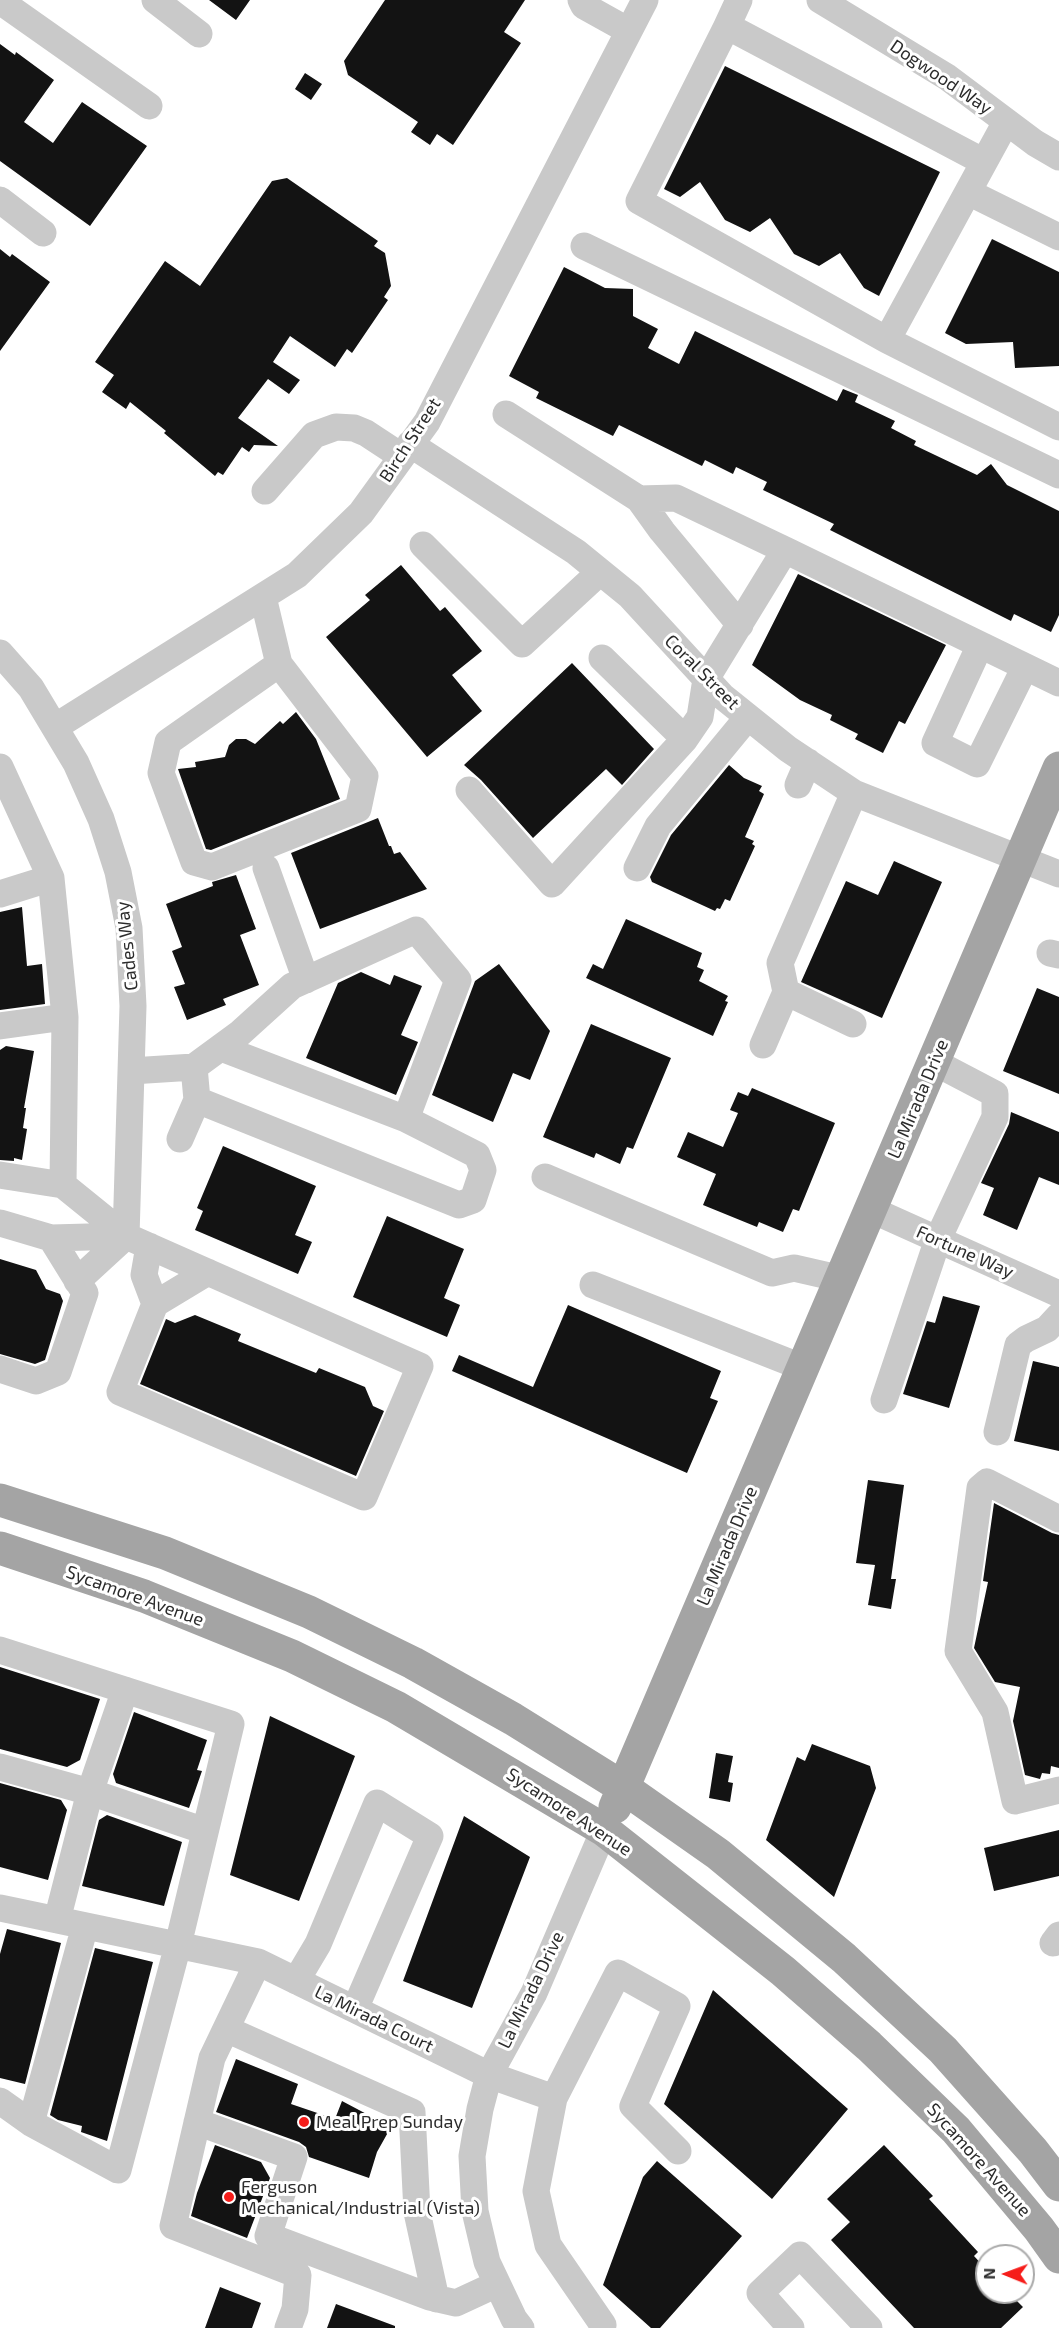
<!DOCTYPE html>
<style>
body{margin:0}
#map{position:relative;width:1059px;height:2328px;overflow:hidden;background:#fff;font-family:"Exo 2",sans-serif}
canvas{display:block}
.north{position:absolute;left:975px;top:2244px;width:60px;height:60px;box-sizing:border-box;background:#fff;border:2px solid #ababab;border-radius:50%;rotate:271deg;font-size:16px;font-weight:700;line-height:24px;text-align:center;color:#2c2c2c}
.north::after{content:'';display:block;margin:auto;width:21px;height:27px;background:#f61d1a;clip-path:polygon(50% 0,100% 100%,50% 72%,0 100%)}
</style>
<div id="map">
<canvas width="1059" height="2328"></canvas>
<div class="north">N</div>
</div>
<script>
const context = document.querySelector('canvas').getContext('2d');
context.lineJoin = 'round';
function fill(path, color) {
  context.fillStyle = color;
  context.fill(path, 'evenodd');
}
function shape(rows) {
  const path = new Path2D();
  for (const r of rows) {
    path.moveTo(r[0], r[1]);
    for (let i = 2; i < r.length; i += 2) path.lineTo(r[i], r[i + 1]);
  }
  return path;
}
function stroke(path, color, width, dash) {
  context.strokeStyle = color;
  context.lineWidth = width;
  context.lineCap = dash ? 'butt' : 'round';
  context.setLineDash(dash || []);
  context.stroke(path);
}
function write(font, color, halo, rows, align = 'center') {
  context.font = font + ' "Exo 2",sans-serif';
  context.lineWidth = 6;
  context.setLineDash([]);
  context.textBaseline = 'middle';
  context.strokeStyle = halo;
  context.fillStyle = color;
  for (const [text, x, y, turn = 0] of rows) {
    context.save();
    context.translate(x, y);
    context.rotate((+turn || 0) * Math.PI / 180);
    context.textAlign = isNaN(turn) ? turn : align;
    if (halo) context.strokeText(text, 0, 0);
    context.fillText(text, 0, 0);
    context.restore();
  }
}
fill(shape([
 [209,0,250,0,236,20],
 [385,0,525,0,504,32,521,43,453,145,437,134,430,145,411,132,418,122,348,75,344,61],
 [0,44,15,55,16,52,54,80,24,122,53,143,82,102,147,146,90,226,0,161],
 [725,66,940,172,879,296,864,288,840,253,819,266,794,254,770,218,750,232,725,220,700,182,680,197,664,189],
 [305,73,322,84,311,100,295,89],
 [287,178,378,241,374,246,385,253,391,286,384,297,388,300,352,353,347,349,335,367,290,336,273,362,300,380,289,394,268,379,238,418,278,446,254,445,249,452,242,447,223,475,218,472,215,476,164,433,166,431,130,402,126,409,102,392,114,375,95,362,165,261,200,286,272,181],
 [992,239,1059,272,1059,366,1015,368,1013,342,966,344,945,333],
 [0,249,10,257,12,254,50,282,0,351],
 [564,267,605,288,633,289,633,316,658,329,648,348,679,364,695,331,837,401,843,389,858,395,855,402,895,421,891,428,916,441,914,445,977,475,991,464,1007,485,1059,511,1059,615,1051,632,1014,614,1011,621,830,530,834,524,763,490,767,482,736,467,733,474,705,460,702,466,619,425,613,436,536,398,539,392,509,376],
 [401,565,440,611,445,607,482,651,452,675,482,711,427,757,326,637,370,600,365,595],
 [798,574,946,645,905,724,899,721,883,753,855,739,858,734,830,720,832,715,800,700,752,665],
 [572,663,654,749,622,785,606,769,533,838,481,780,464,765],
 [296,712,316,739,340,799,211,850,206,849,178,769,196,767,195,762,225,757,229,745,236,739,246,739,255,744,280,721,283,724],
 [729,765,744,778,762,786,759,791,764,794,745,837,754,841,752,844,755,846,730,901,725,899,720,909,717,908,715,911,652,882,650,877,671,835],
 [378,818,389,846,391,846,394,854,400,852,427,889,320,929,291,853],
 [894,861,942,882,882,1018,801,982,846,881,878,895],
 [236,875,256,929,240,935,259,985,223,999,226,1005,187,1020,174,987,185,984,172,951,182,947,166,904,213,886,212,882],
 [22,907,27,966,42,964,45,1004,0,1010,0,912],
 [626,919,702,953,697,967,704,970,699,981,728,996,725,1001,728,1002,713,1036,586,978,593,964,603,969],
 [499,964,550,1031,530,1080,513,1073,493,1122,432,1095,475,981],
 [361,972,390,985,394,975,422,986,401,1035,418,1042,396,1095,306,1058,338,983],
 [1037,988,1059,997,1059,1094,1003,1071],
 [591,1024,671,1058,633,1149,627,1147,620,1164,596,1153,594,1158,543,1137],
 [6,1046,34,1051,24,1108,26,1108,23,1128,27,1129,22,1160,14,1158,14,1161,0,1160,0,1050],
 [752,1088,835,1123,799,1211,793,1209,783,1232,759,1222,757,1227,703,1205,716,1174,677,1157,688,1132,723,1147,738,1113,730,1110,738,1092,748,1096],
 [1011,1112,1059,1132,1059,1185,1039,1177,1017,1230,983,1215,994,1188,981,1183,1009,1124],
 [223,1146,316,1186,295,1235,312,1242,298,1274,195,1230,203,1211,197,1208],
 [387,1216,464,1249,444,1298,460,1305,447,1337,353,1297],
 [0,1259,36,1270,46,1289,60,1294,63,1301,45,1360,35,1364,0,1354],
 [943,1296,980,1306,949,1408,903,1394,927,1321,935,1323],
 [568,1305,721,1371,710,1398,718,1401,687,1473,452,1371,459,1355,533,1387],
 [195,1315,241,1334,238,1341,316,1373,319,1368,365,1387,373,1406,384,1411,356,1476,140,1384,166,1319,175,1323],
 [1033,1361,1059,1367,1059,1451,1014,1441],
 [868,1480,904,1485,891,1579,896,1579,891,1609,868,1605,875,1565,856,1563],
 [994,1503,1052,1533,1059,1535,1059,1768,1051,1766,1050,1774,1042,1773,1040,1779,1025,1775,1013,1721,1020,1687,995,1682,974,1648,988,1582,983,1581],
 [0,1667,100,1699,80,1760,67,1767,0,1749],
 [134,1712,207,1740,197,1770,202,1771,189,1808,116,1783,113,1774],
 [270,1716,355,1756,299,1901,230,1875],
 [812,1744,870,1766,876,1788,834,1897,766,1840,797,1757,805,1761],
 [716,1753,733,1756,728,1782,733,1783,730,1802,709,1798],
 [0,1783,61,1800,67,1810,48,1880,0,1867],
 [107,1815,182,1842,164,1906,82,1886,99,1820],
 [464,1816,530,1857,472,2008,403,1981],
 [1059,1830,1059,1876,994,1891,984,1848],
 [7,1929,61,1943,25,2084,0,2078,0,1954],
 [95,1948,153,1962,107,2141,81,2132,82,2126,58,2120,50,2115],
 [713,1990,848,2109,772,2199,664,2104],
 [236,2059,298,2084,291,2104,335,2119,342,2101,391,2127,377,2152,369,2178,309,2157,306,2147,299,2142,216,2112],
 [215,2145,261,2162,270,2178,247,2238,191,2216,197,2193],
 [884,2145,933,2196,929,2199,978,2252,974,2256,987,2270,987,2292,1008,2292,1023,2307,1001,2328,914,2328,831,2240,850,2222,827,2199],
 [657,2161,742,2236,660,2328,651,2328,603,2285,643,2177],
 [220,2287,261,2303,252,2328,205,2328],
 [336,2304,395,2326,395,2328,327,2328]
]), '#131313');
stroke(shape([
 [155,0,199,34],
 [581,0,584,6,629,31],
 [820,0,947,77,1035,143,1059,157],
 [0,1,149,106],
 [727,26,739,0],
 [984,162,727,26,639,201,887,340,1006,122],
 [968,192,1059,237],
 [0,200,43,233],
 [584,246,1059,475],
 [887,340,1059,427],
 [506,414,639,499],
 [410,444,576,552,630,596,722,696,788,749,854,793,1059,874],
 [265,491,314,435,336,427,354,428,366,433,401,456],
 [423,545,522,644,600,572],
 [263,597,279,664,365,776,358,809,212,867,194,862,161,773,168,742,279,664],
 [740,625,662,531,639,499,676,498,785,550],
 [980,645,935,743,977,764,1025,667],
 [0,653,31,688,76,763,101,819,118,872,129,928,133,1006,126,1236],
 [602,658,685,739,700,717,706,679,785,550,1059,683],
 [55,727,297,575,361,513,427,422,645,0],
 [0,767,51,878],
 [798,785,808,762],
 [469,790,552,884,685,739],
 [266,868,306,980],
 [637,868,658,826,748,717],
 [0,894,51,878,65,1017,63,1185,126,1236,420,1366,364,1497,120,1392,155,1304,208,1272],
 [1050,953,1059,955],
 [853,1024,786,992,780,963,854,793],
 [0,1026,65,1017],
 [763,1045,786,992],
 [221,1048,406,1119],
 [131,1071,194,1067,239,1034,292,986,416,930,458,980,406,1119,477,1155,483,1170,473,1200,459,1205,197,1100,194,1067],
 [180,1139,197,1100],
 [0,1175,63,1185],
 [545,1177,772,1273,794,1268,842,1279],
 [872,1210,1059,1294],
 [0,1223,51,1238,126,1236],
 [149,1246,144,1275,155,1304],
 [77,1281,126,1236],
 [593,1285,804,1368],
 [0,1369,36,1381,58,1372,85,1293,51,1238],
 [884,1400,938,1239,995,1117,995,1094,934,1062],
 [997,1432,1018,1345,1026,1339,1047,1329,1059,1316],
 [1059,1519,987,1482,980,1488,958,1651,995,1712,1015,1801,1059,1790],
 [0,1650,231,1724,178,1945,118,2170,31,2123,0,2101],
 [0,1767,90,1792,205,1831],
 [0,1908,258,1962,489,2075,554,2098],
 [57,1920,90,1792,125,1690],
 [1053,1943,1059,1935],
 [258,1962,212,2058,173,2226,298,2275,295,2309,288,2328],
 [296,1981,318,1944,377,1803,430,1836,355,2009],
 [226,2029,412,2112,417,2212,436,2299],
 [197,2122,294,2157,268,2236,430,2297,456,2303,497,2284],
 [31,2123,85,1926],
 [521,2328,514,2319,487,2262,475,2211,472,2156,480,2109,489,2075,534,1993,604,1830],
 [602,2328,603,2325,548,2245,536,2191,554,2098,618,1973,677,2006,633,2106,678,2151],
 [791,2328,760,2293,800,2255,869,2328]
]), '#c9c9c9', 27);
stroke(shape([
 [0,1500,165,1553,309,1612,413,1663,513,1719,624,1788,718,1854,844,1958,943,2050,1033,2151,1059,2185],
 [0,1548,144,1596,292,1656,396,1707,604,1830,783,1971,869,2046,956,2130,1039,2229,1059,2257],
 [615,1807,1059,768]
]), '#a4a4a4', 33);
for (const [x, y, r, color] of [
 [304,2122,6,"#f61d1a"],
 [229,2197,6,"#f61d1a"]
]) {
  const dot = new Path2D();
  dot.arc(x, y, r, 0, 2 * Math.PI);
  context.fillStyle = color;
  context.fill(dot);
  stroke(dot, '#fff', 2);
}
write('18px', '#2c2c2c', '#fff', [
 ["Dogwood Way",941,77,34],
 ["Birch Street",410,440,-57],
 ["Coral Street",702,672,45],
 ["Cades Way",127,946,-96],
 ["La Mirada Drive",918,1099,-67],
 ["Fortune Way",965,1252,24],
 ["La Mirada Drive",727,1546,-67],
 ["Sycamore Avenue",135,1596,20],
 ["Sycamore Avenue",569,1812,33],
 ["La Mirada Drive",531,1990,-64],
 ["La Mirada Court",374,2019,26],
 ["Sycamore Avenue",979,2160,48]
]);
write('18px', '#2c2c2c', '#fff', [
 ["Meal Prep Sunday",316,2122],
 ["Ferguson",241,2187],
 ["Mechanical/Industrial (Vista)",241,2208]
], 'left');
</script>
